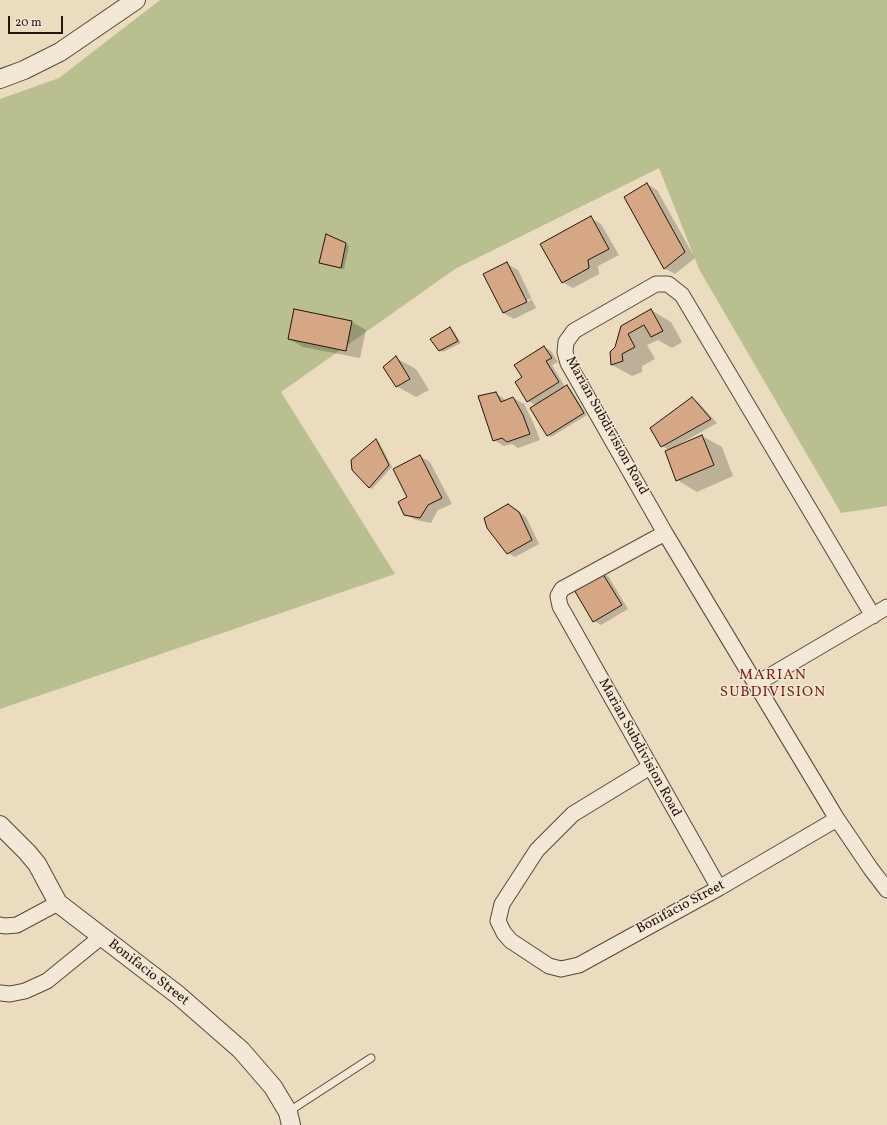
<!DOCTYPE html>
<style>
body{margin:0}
#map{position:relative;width:887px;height:1125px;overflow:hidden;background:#ebdcbf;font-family:Vollkorn,serif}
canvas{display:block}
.scale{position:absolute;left:8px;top:16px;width:55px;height:18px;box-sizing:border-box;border:2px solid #24160e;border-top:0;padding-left:5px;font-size:12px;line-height:14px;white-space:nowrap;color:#24160e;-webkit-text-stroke:3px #f2e8d5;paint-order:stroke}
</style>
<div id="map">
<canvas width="887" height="1125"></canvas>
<div class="scale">20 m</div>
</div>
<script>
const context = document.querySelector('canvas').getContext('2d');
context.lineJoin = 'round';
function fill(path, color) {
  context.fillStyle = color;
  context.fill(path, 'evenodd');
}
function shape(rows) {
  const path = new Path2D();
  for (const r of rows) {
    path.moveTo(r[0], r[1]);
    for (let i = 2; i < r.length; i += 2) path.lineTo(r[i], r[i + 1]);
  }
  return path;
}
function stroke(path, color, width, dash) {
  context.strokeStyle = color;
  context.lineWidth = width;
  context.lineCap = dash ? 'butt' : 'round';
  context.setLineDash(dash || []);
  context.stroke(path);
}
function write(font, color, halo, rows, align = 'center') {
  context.font = font + ' Vollkorn,serif';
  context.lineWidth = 3;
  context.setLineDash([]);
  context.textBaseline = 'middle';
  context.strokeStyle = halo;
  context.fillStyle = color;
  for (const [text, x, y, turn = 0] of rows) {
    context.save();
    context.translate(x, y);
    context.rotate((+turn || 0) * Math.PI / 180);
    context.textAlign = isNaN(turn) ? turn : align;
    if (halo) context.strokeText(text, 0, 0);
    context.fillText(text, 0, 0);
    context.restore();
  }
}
fill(shape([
 [160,0,887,0,887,506,841,513,699,269,659,168,455,269,281,392,395,574,0,709,0,99,59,78]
]), '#babf90');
fill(shape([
 [647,184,657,190,695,258,675,274,664,268],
 [591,218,601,224,619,255,598,266,599,274,573,288,562,282],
 [346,244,349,246,344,269,320,263],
 [507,264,518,270,536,308,514,319,503,313],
 [531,298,531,300,508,312,508,310],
 [295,310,352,322,366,330,360,358,303,347,289,339],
 [651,310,671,322,682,342,672,348,658,340,647,345,655,359,642,366,642,372,632,376,612,365,611,353,616,348,622,326],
 [450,329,453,330,461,343,443,352,440,350],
 [544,347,551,351,558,362,552,365,565,387,567,386,570,388,587,415,551,437,548,435,535,405,528,401,523,377],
 [396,358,416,369,429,390,416,397,396,386],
 [496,393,507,401,513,398,524,404,533,422,540,440,518,448,512,444,504,446,494,440],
 [692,398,698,402,717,423,678,445,678,446,702,436,722,447,733,476,697,492,677,480,669,450,662,446],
 [376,440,379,442,392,467,372,489,369,487],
 [420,456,430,462,452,504,438,510,431,523,416,520,405,514],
 [515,509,526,517,539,544,515,557,508,553],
 [601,572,608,576,628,609,601,625,594,621]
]), '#0003');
const building = shape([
 [647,183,685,252,664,269,624,197,647,183],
 [591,216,609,249,588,260,589,268,562,283,540,244,591,216],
 [326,234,346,243,341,268,319,263,326,234],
 [507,262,527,302,503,313,483,274,507,262],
 [294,309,352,321,346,351,288,339,294,309],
 [651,309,663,331,651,337,644,325,628,334,635,347,622,354,623,361,611,365,610,352,615,347,621,326,651,309],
 [450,327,458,341,439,351,430,339,450,327],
 [544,346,552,358,546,361,559,382,527,402,515,382,522,377,514,365,544,346],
 [396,356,410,379,396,387,383,367,396,356],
 [567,385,584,413,547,436,530,408,567,385],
 [496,392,501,402,513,397,523,415,530,434,507,442,502,438,493,441,478,396,496,392],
 [692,397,711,419,661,447,650,428,692,397],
 [702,435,714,465,676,481,665,451,702,435],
 [376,439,389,465,369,488,352,470,351,460,376,439],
 [420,455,442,498,428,505,420,518,404,515,398,502,407,497,393,469,420,455],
 [508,504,519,512,532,540,507,554,487,528,484,518,508,504],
 [601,571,622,605,593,622,573,588,601,571]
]);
fill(building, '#d6a784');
stroke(building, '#24160e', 1);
const service = shape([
 [288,1112,371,1058]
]);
const minor = shape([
 [665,533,562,589,558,596,560,606,719,888],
 [873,616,682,295,668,284,656,284,574,331,566,342,565,352,568,363,665,533,837,819,871,869,887,890],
 [756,684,887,607],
 [650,767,573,814,537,850,502,904,498,921,504,933,511,941,549,966,561,969,579,965,719,888,837,819],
 [0,925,5,926,17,925,58,903],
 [0,993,10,994,25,991,47,981,101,937]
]);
const tertiary = shape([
 [0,79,24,70,60,52,136,0],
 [0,825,27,852,37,864,58,903,178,995,241,1050,273,1087,288,1112,291,1125]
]);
stroke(service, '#56483a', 9);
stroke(minor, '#56483a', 17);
stroke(tertiary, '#56483a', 20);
stroke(service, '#f2e8d5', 7);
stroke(minor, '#f2e8d5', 15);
stroke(tertiary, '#f2e8d5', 18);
write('14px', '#24160e', '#f2e8d5', [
 ["Marian Subdivision Road",606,426,61],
 ["Marian Subdivision Road",639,748,61],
 ["Bonifacio Street",681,908,-28],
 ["Bonifacio Street",148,973,38]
]);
context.letterSpacing = '1px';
write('15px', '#7a1f14', '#f2e8d5', [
 ["MARIAN",773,676],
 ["SUBDIVISION",773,693]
]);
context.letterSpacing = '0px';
</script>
